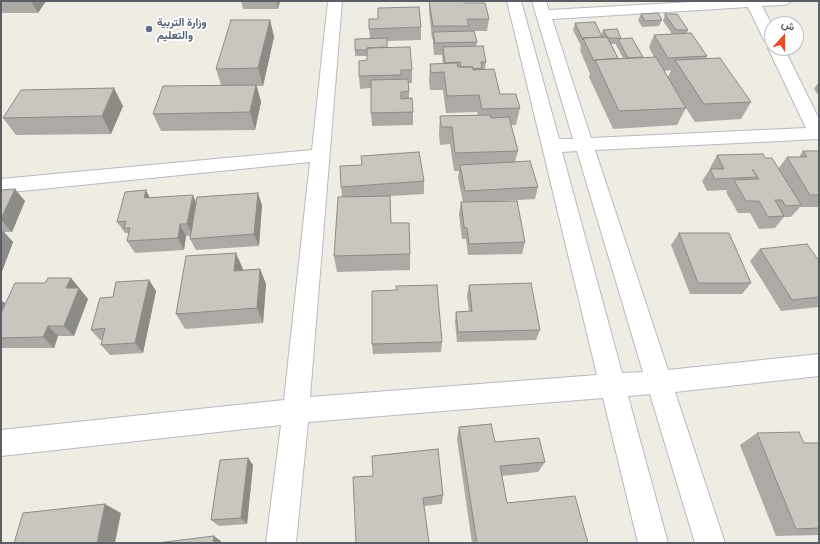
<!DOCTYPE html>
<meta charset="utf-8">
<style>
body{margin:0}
#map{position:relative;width:820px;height:544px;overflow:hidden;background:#eeece3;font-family:Raleway,Vazirmatn,sans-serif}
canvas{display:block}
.frame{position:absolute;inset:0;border:2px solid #5b5e64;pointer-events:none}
.north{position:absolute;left:764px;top:16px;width:40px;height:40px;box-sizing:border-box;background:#fff;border:1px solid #bdbfc1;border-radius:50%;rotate:21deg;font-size:11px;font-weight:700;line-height:16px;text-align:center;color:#5b5e64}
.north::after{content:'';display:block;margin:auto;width:14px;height:18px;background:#eb4a2c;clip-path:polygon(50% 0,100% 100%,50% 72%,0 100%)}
</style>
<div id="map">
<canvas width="820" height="544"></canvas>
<div class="frame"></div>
<div class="north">ش</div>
</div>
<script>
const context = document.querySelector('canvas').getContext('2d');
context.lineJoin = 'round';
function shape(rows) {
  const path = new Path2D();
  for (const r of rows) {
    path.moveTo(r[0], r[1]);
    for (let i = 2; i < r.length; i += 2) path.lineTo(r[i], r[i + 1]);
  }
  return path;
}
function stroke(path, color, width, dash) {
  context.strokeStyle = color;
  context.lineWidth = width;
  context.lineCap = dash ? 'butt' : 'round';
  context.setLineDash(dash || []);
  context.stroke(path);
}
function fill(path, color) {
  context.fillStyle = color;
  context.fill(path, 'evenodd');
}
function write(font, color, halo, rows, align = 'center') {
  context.font = font + ' Raleway,Vazirmatn,sans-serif';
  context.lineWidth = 3.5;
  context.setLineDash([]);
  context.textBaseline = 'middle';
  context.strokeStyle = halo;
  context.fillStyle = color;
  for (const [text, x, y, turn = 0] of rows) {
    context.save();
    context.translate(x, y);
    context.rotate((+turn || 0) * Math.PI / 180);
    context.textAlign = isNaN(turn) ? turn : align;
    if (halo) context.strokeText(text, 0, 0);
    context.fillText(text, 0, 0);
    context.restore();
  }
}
const minor = shape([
 [328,1,342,1,310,397,597,375,507,1,521,1,559,139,573,139,532,1,546,1,549,10,710,1,790,1,788,4,783,5,762,6,772,25,772,48,784,48,819,119,819,139,595,150,668,370,819,354,819,376,675,392,725,543,695,543,650,394,628,396,668,543,638,543,603,398,308,422,296,543,266,543,281,425,1,456,1,430,284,400,310,162,1,193,1,179,312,150,328,1],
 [748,7,764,40,767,43,771,44,768,48,806,128,591,138,552,19,748,7],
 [577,151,643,372,622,373,562,152,577,151]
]);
stroke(minor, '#b8babf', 2);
fill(minor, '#fff');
fill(shape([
 [1,1,46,1,38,13,2,13,1,11],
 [241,1,280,1,278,9,243,9],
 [429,1,464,1,464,3,489,19,487,31,474,31,477,42,476,46,486,62,485,69,500,94,520,108,516,125,511,125,518,151,515,162,538,187,535,199,501,201,525,242,522,254,468,255,466,239,462,239,459,214,461,202,463,202,458,178,459,171,454,171,450,144,440,145,439,134,440,116,478,115,477,112,446,113,443,90,430,90,429,82,430,64,443,64,442,55,434,55,433,45,433,39,432,39,429,11],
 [641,14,662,20,659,26,642,27,638,20],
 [665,14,688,30,687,33,707,56,706,58,751,102,741,119,695,122,686,108,677,125,613,129,589,77,590,74,580,50,581,46,573,30,575,23,601,36,603,30,621,38,621,39,643,57,654,57,649,47,654,35,672,34,663,21],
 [611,44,616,44,616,45,623,58,618,58],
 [671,70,668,77,664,71],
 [270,20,274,37,263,86,257,86,261,102,255,130,161,131,153,114,221,85,216,69],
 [421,27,421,40,387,41,387,47,412,70,412,83,409,83,409,98,413,112,413,125,372,126,371,113,371,88,360,89,359,76,367,60,367,56,355,56,355,50,370,38,369,29],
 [818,83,819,83,819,96,814,89],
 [123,106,111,134,16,135,3,118],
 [803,151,819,151,819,207,800,207,791,217,784,217,775,228,759,229,750,213,738,213,726,192,727,190,707,191,702,181,710,169,710,168,717,155,765,158,778,169,787,157,799,157],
 [424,181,424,194,390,196,391,223,410,254,410,270,337,272,334,256,342,197,341,187],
 [1,190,25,201,12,232,4,232,13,242,1,274],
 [150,198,196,202,262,205,259,246,196,250,190,239,190,236,186,236,184,250,135,253,127,241,129,235,127,233,125,233,117,222],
 [679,233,751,283,742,294,690,294,671,245],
 [760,249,819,261,819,307,781,311,750,261],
 [243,269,243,270,260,269,266,284,263,323,185,329,176,314],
 [71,278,88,299,74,336,58,336,54,348,1,348,1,300,6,304,45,283],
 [149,280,156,291,143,353,110,355,101,345,102,340,100,340,91,330,113,297],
 [469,285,540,330,536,340,457,342,455,322,456,312,469,311,467,296],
 [396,290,442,342,441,352,373,354,372,344],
 [459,427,545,462,538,472,502,476,507,503,588,543,472,543,457,439],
 [757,433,804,443,819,443,819,535,776,536,740,445],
 [248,458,253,465,247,524,219,526,211,520],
 [353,477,443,495,442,504,424,506]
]), '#adaaa5');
fill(shape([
 [31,1,46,1,38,13],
 [277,1,280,1,278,9],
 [270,20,274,37,263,86,258,68],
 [256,85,261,102,255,130,250,112],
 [114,88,123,106,111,134,102,116],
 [15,189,25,201,12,232,1,220],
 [146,190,152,202,144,198],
 [258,193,262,205,259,246,254,234],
 [193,195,198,207,193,236,187,224],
 [180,224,186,236,184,250,178,238],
 [2,230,13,242,1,274,1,233],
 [236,253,243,269,241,286,234,271],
 [260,269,266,284,263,323,257,308],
 [71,278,88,299,74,336,64,326,66,288],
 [149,280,156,291,143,353,135,343],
 [1,300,8,306,1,322],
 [48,326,58,336,54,348,43,337],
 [248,458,253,465,247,524,241,518],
 [105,504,121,513,115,543,97,543],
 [214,536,221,541,221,543,213,543]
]), '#8d8b86');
const building = shape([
 [429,1,464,1,464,3,485,3,489,19,467,19,469,26,433,26,429,1],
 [419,7,421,27,369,29,369,19,378,19,378,8,419,7],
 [658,13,662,20,645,21,641,14,658,13],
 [665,14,677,14,688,30,676,30,665,14],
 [231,20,270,20,258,68,216,69,231,20],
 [595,22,602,37,583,38,583,40,575,23,595,22],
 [617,29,621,38,608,38,603,30,617,29],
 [474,31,477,42,435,43,433,32,474,31],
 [691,33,707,56,668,58,654,35,691,33],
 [607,37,618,58,595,60,594,61,583,38,607,37],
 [387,38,387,47,367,48,367,50,355,50,355,39,387,38],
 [632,38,643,57,628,58,618,39,632,38],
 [483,46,486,62,481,62,482,68,473,69,473,67,461,67,460,62,445,63,443,47,483,46],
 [410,47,412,70,401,70,401,75,359,76,359,61,367,60,367,48,410,47],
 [656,57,686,108,619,111,595,60,656,57],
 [720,58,751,102,704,104,675,60,720,58],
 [457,63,458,67,473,67,473,70,494,69,500,94,516,94,520,108,482,109,479,95,447,96,444,72,431,73,430,64,457,63],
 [408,79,409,91,401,92,401,99,412,98,413,112,371,113,371,80,408,79],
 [256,85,250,112,153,114,163,86,256,85],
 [114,88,102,116,3,118,21,90,114,88],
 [490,115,491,118,509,117,518,151,455,153,452,127,441,127,440,116,490,115],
 [803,151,819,151,819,195,810,195,787,157,807,157,803,151],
 [419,152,424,181,341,187,340,166,362,165,361,156,419,152],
 [763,154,765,158,772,158,801,205,785,206,782,200,775,200,784,216,768,217,759,201,746,201,734,180,759,179,752,169,757,177,715,179,710,169,724,169,717,155,763,154],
 [530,161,538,187,465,191,460,165,530,161],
 [15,189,1,219,1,190,15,189],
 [146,190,144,198,193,195,187,224,180,224,178,238,127,241,130,228,124,228,126,221,117,222,125,192,146,190],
 [258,193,254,234,190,239,197,197,258,193],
 [390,196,391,223,409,223,410,254,334,256,338,197,390,196],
 [517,201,525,242,469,244,467,228,464,227,461,202,517,201],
 [679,233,729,233,751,283,698,283,679,233],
 [807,244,819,261,819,297,792,300,760,249,807,244],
 [236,253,234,271,260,269,257,308,176,314,186,256,236,253],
 [48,278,71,278,66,288,79,288,64,326,48,326,43,337,1,338,1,313,15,283,45,283,48,278],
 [149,280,135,343,101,345,105,328,91,330,100,298,113,297,116,282,149,280],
 [531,283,540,330,458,332,456,312,472,311,469,285,531,283],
 [437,285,442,342,372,344,372,291,397,290,396,286,437,285],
 [491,424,495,442,539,438,545,462,500,466,507,503,575,496,588,543,477,543,459,427,491,424],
 [799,432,804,443,819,443,819,528,796,529,757,433,799,432],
 [438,449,443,495,423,498,429,543,356,543,353,477,373,476,372,456,438,449],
 [248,458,241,518,211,520,220,460,248,458],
 [105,504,97,543,14,543,23,513,105,504],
 [214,536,213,543,157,543,214,536]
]);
fill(building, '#c9c6c0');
stroke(building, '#8d8b86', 1);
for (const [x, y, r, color] of [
 [149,29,4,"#5c6f8a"]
]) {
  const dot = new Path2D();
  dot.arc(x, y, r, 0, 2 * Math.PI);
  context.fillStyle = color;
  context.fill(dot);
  stroke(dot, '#fff', 1.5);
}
write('bold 11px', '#4e5e75', '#fff', [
 ["وزارة التربية",157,23],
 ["والتعليم",157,36]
], 'left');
</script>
